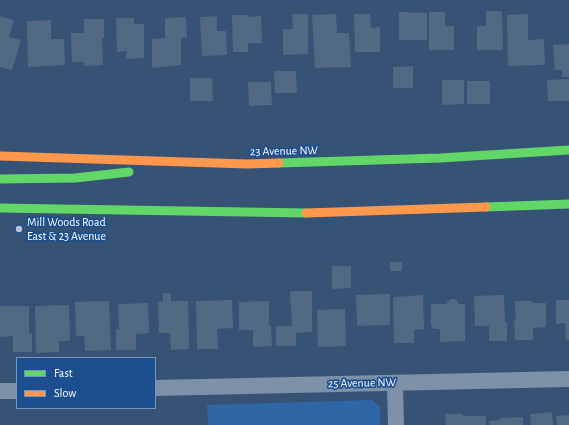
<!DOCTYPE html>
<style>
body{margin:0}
#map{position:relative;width:569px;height:425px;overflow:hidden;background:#365274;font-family:"Alegreya Sans",sans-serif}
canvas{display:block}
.legend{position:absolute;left:16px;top:357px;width:140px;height:52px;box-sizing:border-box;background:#1b4f8f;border:1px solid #7695bc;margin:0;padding:5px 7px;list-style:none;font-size:12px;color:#fff}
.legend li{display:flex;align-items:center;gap:8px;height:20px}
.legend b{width:20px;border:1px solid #7695bc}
</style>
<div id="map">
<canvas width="569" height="425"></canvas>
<ul class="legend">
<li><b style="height:5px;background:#63d668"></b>Fast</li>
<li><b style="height:5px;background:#ff974d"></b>Slow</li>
</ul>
</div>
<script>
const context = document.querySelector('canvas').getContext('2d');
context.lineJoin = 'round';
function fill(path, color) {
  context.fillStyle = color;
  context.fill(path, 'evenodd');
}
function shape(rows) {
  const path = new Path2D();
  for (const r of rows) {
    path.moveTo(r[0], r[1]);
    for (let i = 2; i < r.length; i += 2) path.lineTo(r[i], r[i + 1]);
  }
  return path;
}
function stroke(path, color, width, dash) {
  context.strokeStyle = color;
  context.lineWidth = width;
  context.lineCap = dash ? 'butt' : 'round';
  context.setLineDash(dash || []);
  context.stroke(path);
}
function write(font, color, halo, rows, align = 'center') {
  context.font = font + ' "Alegreya Sans",sans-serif';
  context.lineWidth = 3.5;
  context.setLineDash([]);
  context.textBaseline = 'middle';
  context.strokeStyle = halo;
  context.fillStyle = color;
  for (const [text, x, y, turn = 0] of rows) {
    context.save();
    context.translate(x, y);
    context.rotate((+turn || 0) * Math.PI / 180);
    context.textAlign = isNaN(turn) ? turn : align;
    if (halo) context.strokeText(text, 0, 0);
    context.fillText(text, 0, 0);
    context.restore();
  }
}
fill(shape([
 [372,400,380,407,380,425,208,425,207,405]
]), '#2f66a5');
fill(shape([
 [486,11,502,11,503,50,477,50,477,26,486,26],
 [399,12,427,13,427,40,399,40],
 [429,12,445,12,445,26,454,26,454,50,429,50],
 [292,14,308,14,308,54,283,55,283,29,293,29],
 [336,14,337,33,349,33,351,67,315,68,312,15],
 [354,14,370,14,371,28,380,27,380,52,355,52],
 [528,14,528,40,544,39,545,65,508,66,507,15],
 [232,15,248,15,248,17,261,16,262,43,248,43,248,52,233,52],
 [0,16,14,20,9,37,21,40,12,70,0,67],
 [217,16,217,31,226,31,227,55,202,56,200,17],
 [186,17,187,38,181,38,181,65,152,68,152,39,165,38,165,18],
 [116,18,134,18,134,24,144,24,144,58,126,59,126,51,117,52],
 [84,19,104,19,104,38,102,38,103,65,84,66,84,62,72,62,71,33,84,33],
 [51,20,51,39,64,39,65,65,28,67,27,21],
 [569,44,569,77,562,77,562,70,555,70,553,45],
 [413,66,413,88,393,88,393,67],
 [274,71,296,71,297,93,275,93],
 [190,78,212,78,213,101,190,101],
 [569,79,569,101,548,101,547,80],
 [442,80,464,80,464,104,442,105],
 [467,81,490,81,490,104,467,104],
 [248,82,271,82,272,105,249,106],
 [390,262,402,262,402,271,390,271],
 [332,266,351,266,351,288,332,289],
 [290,291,312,291,312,332,296,333,296,346,276,346,276,326,292,326],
 [163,293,171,293,171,301,188,301,189,349,171,350,170,333,159,333,158,302,163,301],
 [390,294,390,325,357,326,356,295],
 [423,295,424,329,414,330,414,343,394,343,393,297],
 [504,295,505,322,507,322,507,341,489,341,489,326,475,326,474,296],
 [451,299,455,299,458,302,458,304,465,304,465,341,440,342,440,329,434,329,431,325,431,304,447,304,447,302],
 [232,300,233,328,217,329,218,349,197,349,196,301],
 [556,300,569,300,569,340,566,340,565,323,556,324],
 [109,301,111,350,85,351,84,336,76,336,75,302],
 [269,301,269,326,271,326,272,346,253,347,253,330,239,330,239,302],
 [515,301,532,301,532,303,546,303,546,327,533,328,533,340,515,340,514,321,516,321],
 [148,303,149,333,136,334,136,350,116,350,116,329,119,329,118,304],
 [69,305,70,341,59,341,59,352,36,353,35,306],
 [0,306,29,306,29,333,32,333,32,352,13,352,13,336,0,337],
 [345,309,346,346,318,347,317,310],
 [552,412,553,425,531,425,530,414],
 [445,414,463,414,463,416,486,416,486,425,446,425],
 [569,415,569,425,557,425,556,416],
 [523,417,523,425,490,425,489,421,500,420,500,418]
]), '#526984');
stroke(shape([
 [395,383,396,425],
 [155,388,569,379],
 [0,391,17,391]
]), '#7d92a8', 16);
stroke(shape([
 [279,163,440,158,569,150],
 [0,179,75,178,129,172],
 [486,207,569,204],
 [0,208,306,213]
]), '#63d668', 9);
stroke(shape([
 [0,156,247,164,279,163],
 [306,213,486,207]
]), '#ff974d', 9);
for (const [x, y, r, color] of [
 [19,229,4,"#b9c2ce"]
]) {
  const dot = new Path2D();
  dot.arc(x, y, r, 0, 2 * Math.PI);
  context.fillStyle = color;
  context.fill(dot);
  stroke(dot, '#1b4f8f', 1.5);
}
write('12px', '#fff', '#1b4f8f', [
 ["23 Avenue NW",284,151,-1],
 ["25 Avenue NW",362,383,-1]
]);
write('12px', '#fff', '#1b4f8f', [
 ["Mill Woods Road",27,222],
 ["East & 23 Avenue",27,236]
], 'left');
</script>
